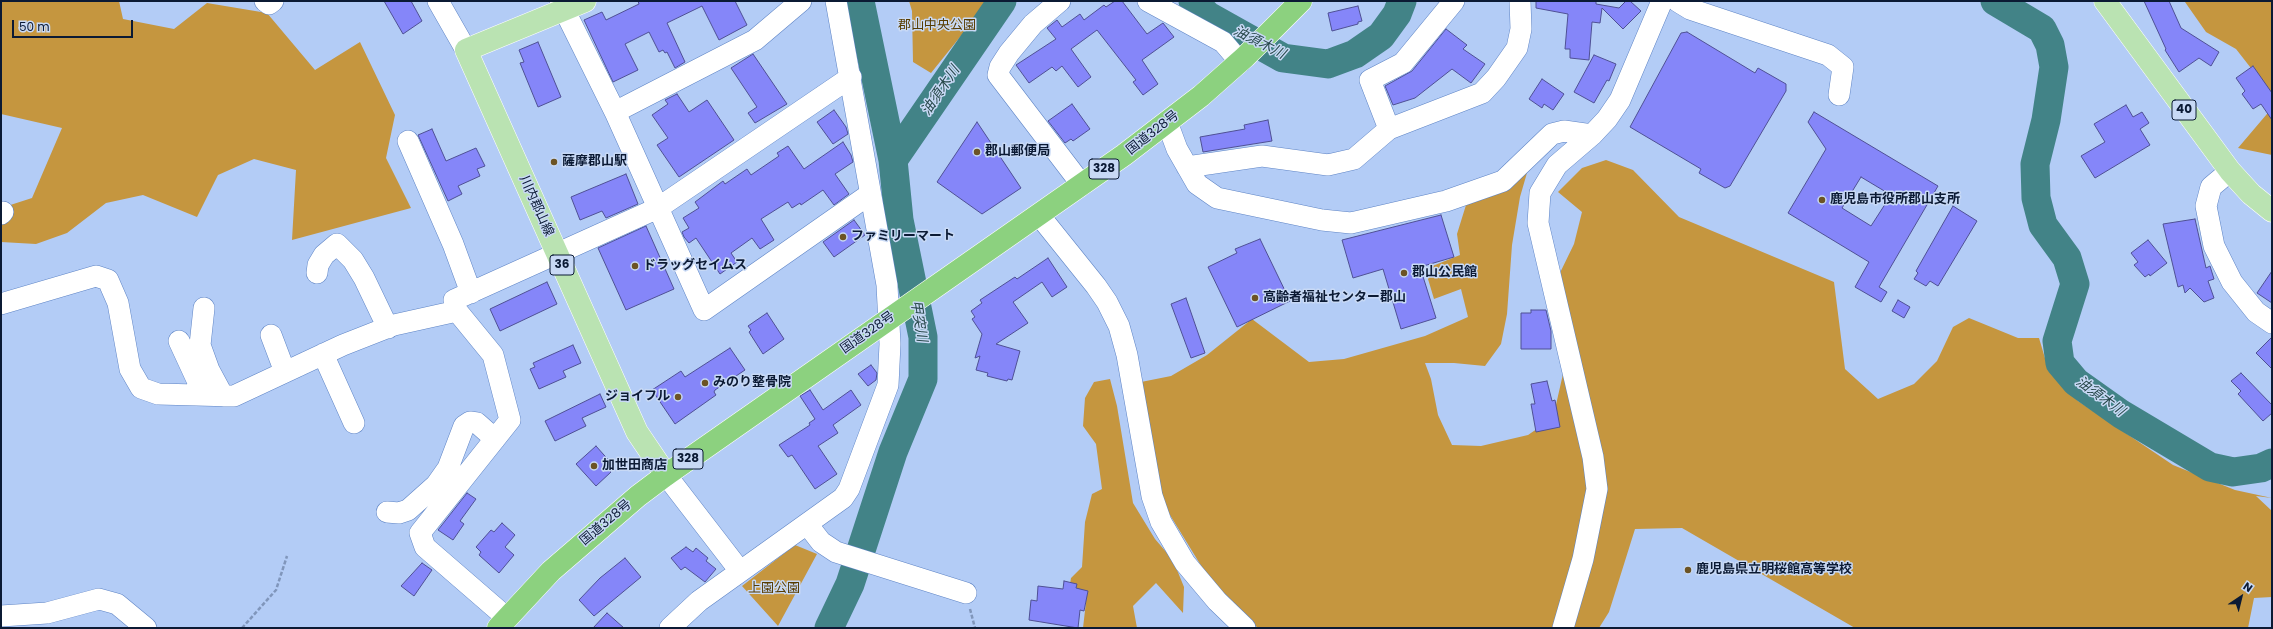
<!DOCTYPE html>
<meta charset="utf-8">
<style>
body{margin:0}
#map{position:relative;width:2273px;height:629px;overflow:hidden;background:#b3ccf6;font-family:Poppins,sans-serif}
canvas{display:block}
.frame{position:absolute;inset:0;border:2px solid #0b1a34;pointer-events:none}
.north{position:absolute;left:2221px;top:577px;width:40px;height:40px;-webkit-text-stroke:3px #c8d9f5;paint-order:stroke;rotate:35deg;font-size:11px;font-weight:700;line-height:16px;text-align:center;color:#0b1a34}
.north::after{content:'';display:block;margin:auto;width:14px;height:18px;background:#0b1a34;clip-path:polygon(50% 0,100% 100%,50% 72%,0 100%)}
.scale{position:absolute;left:12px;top:20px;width:121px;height:18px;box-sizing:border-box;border:2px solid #0b1a34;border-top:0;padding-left:5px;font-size:12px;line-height:14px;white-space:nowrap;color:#0b1a34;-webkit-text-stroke:3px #c8d9f5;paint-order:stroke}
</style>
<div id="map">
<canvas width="2273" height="629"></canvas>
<div class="frame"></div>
<div class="north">N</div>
<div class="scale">50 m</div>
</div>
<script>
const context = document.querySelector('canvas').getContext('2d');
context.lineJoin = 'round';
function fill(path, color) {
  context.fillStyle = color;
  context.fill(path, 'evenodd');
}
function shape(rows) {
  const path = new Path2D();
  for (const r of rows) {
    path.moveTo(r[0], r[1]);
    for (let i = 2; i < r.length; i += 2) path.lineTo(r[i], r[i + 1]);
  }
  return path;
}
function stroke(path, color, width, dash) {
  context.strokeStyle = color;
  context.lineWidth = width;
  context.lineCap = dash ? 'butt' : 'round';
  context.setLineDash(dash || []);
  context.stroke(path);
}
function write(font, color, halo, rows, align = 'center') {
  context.font = font + ' Poppins,"Noto Sans JP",sans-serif';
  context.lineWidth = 3;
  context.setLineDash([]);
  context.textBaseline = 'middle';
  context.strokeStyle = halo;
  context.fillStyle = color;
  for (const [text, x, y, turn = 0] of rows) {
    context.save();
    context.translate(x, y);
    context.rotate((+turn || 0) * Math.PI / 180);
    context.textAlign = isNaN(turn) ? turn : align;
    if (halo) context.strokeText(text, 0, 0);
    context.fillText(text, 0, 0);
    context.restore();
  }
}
fill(shape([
 [1,1,119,1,123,19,174,29,207,3,267,13,315,70,360,42,395,115,386,158,411,208,292,240,296,170,254,159,218,175,197,217,143,195,106,203,67,233,36,244,1,242,1,208,32,198,62,128,1,114],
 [909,1,989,1,931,73,913,62,912,11],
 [2272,1,2272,95,2236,49,2206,32,2185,2],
 [2272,108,2272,155,2238,148],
 [1531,159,1520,197,1512,245,1507,314,1501,344,1485,366,1454,363,1425,363,1431,379,1438,415,1452,445,1481,446,1528,435,1553,418,1570,343,1556,281,1574,244,1582,212,1558,192,1582,168,1606,160,1633,170,1679,217,1834,282,1845,369,1878,399,1914,384,1937,361,1953,327,1969,318,2018,338,2039,338,2047,365,2078,401,2173,465,2235,490,2272,498,2256,496,2272,511,2272,597,2254,598,2248,628,1855,628,1682,528,1635,529,1609,612,1599,628,1258,628,1216,590,1162,502,1136,383,1171,376,1207,355,1252,319,1309,362,1344,359,1425,336,1468,317,1461,289,1434,299,1425,269,1460,255,1457,234,1466,205],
 [1110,379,1117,406,1133,503,1155,539,1173,560,1184,587,1183,613,1156,583,1133,606,1137,628,1083,628,1086,602,1070,584,1071,578,1082,567,1085,522,1092,494,1102,489,1096,444,1083,426,1085,398,1094,382],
 [795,545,817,554,778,626,742,586]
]), '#c5963f');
stroke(shape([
 [1193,1,1208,16,1283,58,1328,64,1355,54,1381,36,1397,14,1402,1],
 [1995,1,2042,29,2050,45,2054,67,2046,120,2035,164,2036,198,2043,225,2067,258,2075,284,2057,341,2060,363,2076,382,2121,414,2210,467,2233,472,2261,468,2272,463],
 [893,160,1002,1],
 [829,628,850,584,893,452,923,379,923,337,899,220,893,160,860,1]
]), '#428387', 29);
const building = shape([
 [384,1,411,1,422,21,403,34,384,1],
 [638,1,735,1,747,25,719,40,702,6,667,23,685,62,675,68,667,52,665,53,663,50,659,52,649,32,625,44,638,70,613,82,584,20,602,12,606,20,639,4,638,1],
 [1115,1,1122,1,1147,34,1163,23,1174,37,1142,60,1158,84,1143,95,1133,82,1136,80,1097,30,1071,49,1091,77,1078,87,1062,66,1056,71,1052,67,1029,83,1016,65,1056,39,1047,28,1057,20,1062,27,1080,14,1084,20,1104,5,1106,7,1115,1],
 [1536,1,1596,1,1596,4,1619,8,1626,1,1630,1,1641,11,1623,29,1602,8,1600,23,1592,22,1589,60,1570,58,1570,49,1565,49,1568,14,1536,8,1536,1],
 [2144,1,2169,1,2181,28,2219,52,2211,66,2199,58,2179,72,2165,50,2166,49,2144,1],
 [1358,6,1362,21,1358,22,1358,24,1332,31,1328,13,1358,6],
 [1446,29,1467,45,1463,49,1485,64,1471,83,1452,69,1415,98,1393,105,1385,86,1412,71,1446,29],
 [1687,32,1755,73,1758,68,1786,84,1786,91,1730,186,1725,188,1699,173,1701,169,1630,127,1681,33,1687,32],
 [538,42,561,97,538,107,520,63,524,62,519,50,538,42],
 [753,54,787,104,755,123,748,113,757,107,731,68,753,54],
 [1594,55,1616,64,1609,81,1607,80,1594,103,1574,92,1594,55],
 [2253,66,2272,93,2272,120,2261,104,2253,109,2242,94,2245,91,2236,78,2253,66],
 [1542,79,1564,94,1553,110,1544,104,1542,108,1529,99,1542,79],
 [677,94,689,112,707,100,734,140,679,177,657,145,668,138,652,115,668,104,665,100,677,94],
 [1072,104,1090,129,1073,141,1071,139,1065,143,1048,121,1072,104],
 [2126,105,2133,117,2142,112,2149,123,2140,129,2150,145,2095,178,2081,156,2105,142,2094,124,2126,105],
 [834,110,846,127,848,134,833,144,817,122,834,110],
 [1814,112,1938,186,1879,287,1887,292,1881,302,1855,287,1869,262,1788,213,1826,149,1808,122,1814,112],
 [1861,177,1891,195,1871,226,1842,208,1861,177],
 [1268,120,1272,141,1203,152,1200,137,1245,129,1244,125,1268,120],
 [977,122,1021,188,982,214,937,182,977,122],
 [432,129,446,161,476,148,485,166,477,169,480,176,458,186,462,194,448,201,418,135,432,129],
 [843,142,851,155,853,162,835,174,849,194,834,205,823,190,801,205,800,203,792,208,788,202,761,219,774,240,760,249,752,238,731,253,737,262,720,274,696,238,689,243,684,237,682,232,689,228,683,218,699,208,695,202,723,181,725,184,747,169,751,175,779,156,777,153,788,146,804,169,843,142],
 [626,174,638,204,606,218,602,211,580,220,571,197,626,174],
 [1953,206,1977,221,1938,286,1930,281,1926,286,1914,279,1918,273,1916,271,1953,206],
 [1441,215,1454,257,1420,267,1436,318,1401,329,1383,269,1353,278,1342,240,1441,215],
 [2195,219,2206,268,2210,266,2214,279,2208,281,2214,298,2204,302,2190,288,2185,293,2183,285,2178,287,2163,224,2195,219],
 [854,220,865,235,834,257,823,242,854,220],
 [646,226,674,289,626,310,598,248,646,226],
 [1260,239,1290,301,1237,327,1208,267,1237,253,1235,249,1260,239],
 [2148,240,2167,263,2150,276,2149,274,2145,277,2134,265,2138,262,2131,253,2148,240],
 [1048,258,1067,287,1052,297,1042,282,1013,302,1028,323,996,344,1020,351,1012,380,1008,379,1007,381,987,376,988,373,976,370,980,356,975,358,982,334,972,319,975,317,971,311,982,303,980,300,1015,277,1017,279,1048,258],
 [2272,271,2272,303,2257,293,2272,271],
 [547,282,557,304,500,331,490,309,547,282],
 [1186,298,1205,353,1191,358,1171,304,1186,298],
 [1898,300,1910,307,1904,318,1892,311,1898,300],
 [1531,310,1546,310,1551,331,1551,349,1521,349,1521,313,1531,313,1531,310],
 [767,313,784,339,763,354,749,332,751,330,748,326,767,313],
 [2272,337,2272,369,2256,353,2272,337],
 [573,345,581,363,563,371,566,377,539,389,530,369,535,367,533,363,573,345],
 [730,348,745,370,715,390,714,392,716,395,675,424,652,390,681,371,685,377,730,348],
 [871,365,877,373,876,380,868,386,858,374,871,365],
 [2241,373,2272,405,2272,413,2263,421,2238,394,2241,391,2231,381,2241,373],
 [1547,381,1552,401,1555,400,1560,427,1536,432,1531,404,1535,404,1531,384,1547,381],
 [810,390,823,410,851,390,861,405,833,425,838,433,818,446,837,474,815,489,792,455,788,457,779,445,810,425,809,423,815,419,800,396,810,390],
 [600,394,606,407,582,418,586,426,555,441,545,421,600,394],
 [596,446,612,464,607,468,611,472,596,486,576,464,596,446],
 [467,493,476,499,460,521,464,524,453,540,438,530,467,493],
 [502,523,515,535,505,547,514,555,499,573,479,555,481,552,476,547,491,530,494,532,502,523],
 [686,547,693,552,696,548,708,558,706,561,716,569,705,582,685,567,681,570,671,558,686,547],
 [625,558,641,577,594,616,579,600,600,578,625,558],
 [422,563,432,570,414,596,401,586,422,563],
 [1064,581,1077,584,1076,588,1088,591,1084,611,1080,610,1078,628,1029,620,1031,600,1037,601,1038,586,1063,589,1064,581],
 [607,613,624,628,593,628,607,613]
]);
fill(building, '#8586f9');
stroke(building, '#4f5094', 1);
const minor = shape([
 [265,1,269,4,273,1],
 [438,1,466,50],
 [560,1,615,112,704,310,870,194],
 [1060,1,1033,24,1009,53,1000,67,998,75,1082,185],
 [1148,1,1223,42,1240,62],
 [1677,1,1690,9,1828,55,1843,67,1839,95],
 [615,112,755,40,801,1],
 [1167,122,1177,149,1197,184,1217,198,1322,220,1351,223,1446,201,1503,181,1552,134,1564,131,1592,135],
 [1389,129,1370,80,1403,63,1454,1],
 [408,141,453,244,471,293],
 [1187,167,1262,156,1328,165,1354,159,1389,129,1482,93,1496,78,1517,48,1521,29,1520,1],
 [2230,171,2211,187,2206,206,2214,246,2232,282,2256,312,2272,323],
 [1,214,3,212],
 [1039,215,1096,286,1107,302,1119,326,1127,355,1152,496,1161,522,1185,563,1217,601,1245,628],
 [317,273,318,265,324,255,337,244,353,260,364,278,388,328],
 [1,304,96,276,108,280,118,303,130,369,141,388,158,394,234,396,343,345,394,325,457,311],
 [204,308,200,345,209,370,223,396],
 [271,335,285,372],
 [179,341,204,395],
 [323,354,354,423],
 [666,475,740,571],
 [387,512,399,513,408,510,436,485,448,468,464,426,470,422,477,423,495,439],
 [807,524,821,542,836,552,966,593],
 [1,616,47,613,99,599,117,604,146,628],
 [507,618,425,547,420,533,510,420,493,355,457,311,454,300,658,208,851,77],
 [670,628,699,601,843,498,849,489,888,385,890,344,887,285,836,1],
 [1563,628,1583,559,1597,489,1593,457,1538,223,1540,193,1557,165,1592,135,1607,119,1620,100,1662,1]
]);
const major = shape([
 [585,1,466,50,637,432,666,475],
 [2105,1,2230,171,2251,194,2272,211]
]);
const highway = shape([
 [498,628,551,571,638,496,666,475,1124,155,1201,96,1245,57,1301,1]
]);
stroke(minor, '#5e84c5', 22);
stroke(major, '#fff', 23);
stroke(highway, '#fff', 23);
stroke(shape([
 [970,609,975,628],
 [242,628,276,590,287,556]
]), '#8096bb', 2.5, [4, 2]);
stroke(minor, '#fff', 21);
stroke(major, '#bae3b2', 22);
stroke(highway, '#8cd17f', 22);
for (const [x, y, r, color] of [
 [977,152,4,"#6c5324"],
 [554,162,4,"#6c5324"],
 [1822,200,4,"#6c5324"],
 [843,237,4,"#6c5324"],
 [635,266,4,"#6c5324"],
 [1404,273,4,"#6c5324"],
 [1255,298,4,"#6c5324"],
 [705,383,4,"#6c5324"],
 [678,397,4,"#6c5324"],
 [594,466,4,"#6c5324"],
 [1688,570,4,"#6c5324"]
]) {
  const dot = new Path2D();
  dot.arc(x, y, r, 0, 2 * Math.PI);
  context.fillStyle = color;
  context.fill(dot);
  stroke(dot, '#c8d9f5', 1.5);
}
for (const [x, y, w] of [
 [2184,110,24],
 [1104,169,30],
 [562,265,24],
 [688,459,30]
]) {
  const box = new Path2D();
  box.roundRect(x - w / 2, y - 10, w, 20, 3);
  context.fillStyle = '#c8d9f5';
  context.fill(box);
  stroke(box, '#0b1a34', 1);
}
write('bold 12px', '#0b1a34', null, [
 ["40",2184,110],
 ["328",1104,169],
 ["36",562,265],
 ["328",688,459]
]);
write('13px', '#573c00', '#c8d9f5', [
 ["郡山中央公園",937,26],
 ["上園公園",774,589]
]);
write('13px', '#0b1a34', '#c8d9f5', [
 ["国道328号",1153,133,-38],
 ["川内郡山線",536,206,66],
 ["国道328号",868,333,-35],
 ["国道328号",606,523,-40]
]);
write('bold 13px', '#0b1a34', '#c8d9f5', [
 ["郡山郵便局",985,152],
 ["薩摩郡山駅",562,162],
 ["鹿児島市役所郡山支所",1830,200],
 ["ファミリーマート",851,237],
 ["ドラッグセイムス",643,266],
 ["郡山公民館",1412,273],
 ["高齢者福祉センター郡山",1263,298],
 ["みのり整骨院",713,383],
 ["ジョイフル",670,397,"right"],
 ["加世田商店",602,466],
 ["鹿児島県立明桜館高等学校",1696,570]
], 'left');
write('italic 14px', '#28494b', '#c8d9f5', [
 ["油須木川",1259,43,27],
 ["油須木川",941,91,-56],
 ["甲突川",918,321,81],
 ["油須木川",2100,397,36]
]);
</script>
